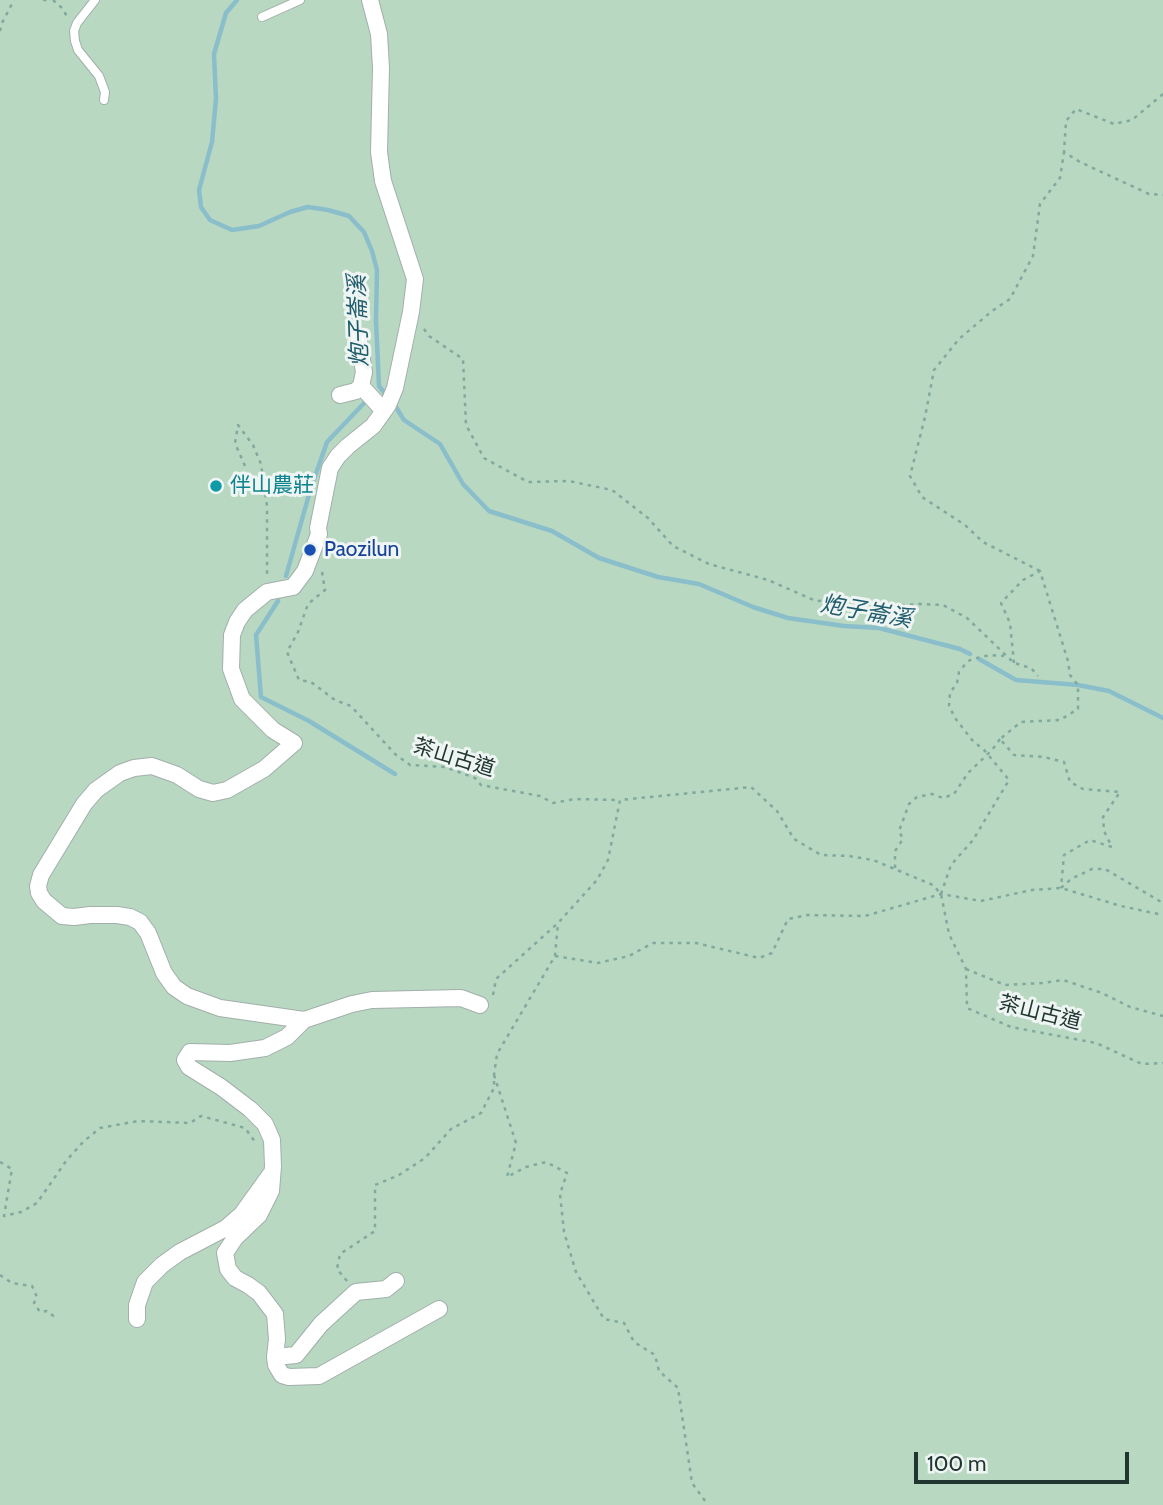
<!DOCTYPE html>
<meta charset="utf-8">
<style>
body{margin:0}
#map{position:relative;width:1163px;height:1505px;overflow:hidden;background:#dee8e4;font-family:Cabin,sans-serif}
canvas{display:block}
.scale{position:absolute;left:914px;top:1452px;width:215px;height:32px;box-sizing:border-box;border:4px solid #213631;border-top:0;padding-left:9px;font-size:21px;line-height:24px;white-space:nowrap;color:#213631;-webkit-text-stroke:5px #eef5f2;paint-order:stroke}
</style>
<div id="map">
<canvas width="1163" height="1505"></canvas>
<div class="scale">100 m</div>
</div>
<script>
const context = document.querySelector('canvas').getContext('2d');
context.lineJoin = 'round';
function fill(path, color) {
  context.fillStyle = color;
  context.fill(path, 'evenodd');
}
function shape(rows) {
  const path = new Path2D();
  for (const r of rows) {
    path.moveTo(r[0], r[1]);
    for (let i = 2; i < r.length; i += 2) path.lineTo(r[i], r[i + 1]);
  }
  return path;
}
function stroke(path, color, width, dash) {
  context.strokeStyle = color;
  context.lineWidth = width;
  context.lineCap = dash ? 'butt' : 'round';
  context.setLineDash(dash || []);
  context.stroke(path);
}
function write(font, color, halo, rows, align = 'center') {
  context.font = font + ' Cabin,"Noto Sans TC",sans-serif';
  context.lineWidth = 6;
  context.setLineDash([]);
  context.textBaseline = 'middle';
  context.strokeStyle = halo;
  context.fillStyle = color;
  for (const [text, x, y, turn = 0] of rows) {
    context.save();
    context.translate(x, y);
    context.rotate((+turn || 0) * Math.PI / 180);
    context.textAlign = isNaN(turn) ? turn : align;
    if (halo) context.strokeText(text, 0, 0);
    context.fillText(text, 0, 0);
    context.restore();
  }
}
fill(shape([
 [0,0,1163,0,1163,1505,0,1505]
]), '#b8d8c2');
stroke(shape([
 [237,0,226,13,214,54,216,99,212,142,199,190,201,207,210,220,232,230,259,226,290,212,308,207,328,210,349,216,364,232,372,251,377,270,376,321,379,386,386,395],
 [394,404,404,420,440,444,463,484,489,511,552,531,599,558,658,577,699,584,753,607,788,618,844,626,879,628,960,649,970,654],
 [286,576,310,491,327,442,367,400],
 [278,601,256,635,261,697,309,721,395,774],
 [979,659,1016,680,1078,685,1109,691,1163,718]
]), '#8abeca', 4.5);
const lane = shape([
 [95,0,77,23,74,31,75,41,78,50,99,76,105,92,104,100],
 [262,17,300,0]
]);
const street = shape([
 [370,0,379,34,381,68,379,152,383,181,415,279,411,312,395,388,388,405,373,426,348,446,338,456,330,468,318,528,319,534,305,571,293,587,267,592,245,610,237,622,232,635,231,669,242,699,273,730,294,743,264,769,227,790,213,793,199,789,177,775,152,766,134,768,120,773,96,790,84,804,41,875,38,886,39,893,44,901,62,916,74,917,90,915,117,915,130,917,140,922,148,933,164,973,174,987,187,996,220,1008,304,1020,352,1004,372,1000,461,998,480,1005],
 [361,386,384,411],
 [340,395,356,391,361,386,364,372,358,335],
 [304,1020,287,1037,265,1048,230,1053,190,1052,185,1060,189,1067,221,1087,250,1109,265,1124,272,1140,273,1166,271,1191,259,1215,235,1238,225,1253,228,1269,235,1278,248,1285,259,1293,275,1314,277,1339,275,1357,276,1365,282,1375,289,1377,319,1376,439,1309],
 [137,1319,137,1305,145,1282,162,1265,180,1252,226,1228,242,1214,270,1175],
 [275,1357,296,1355,321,1324,356,1292,386,1289,396,1281]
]);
stroke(lane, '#a2afab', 10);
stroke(street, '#a2afab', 18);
stroke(shape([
 [43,0,48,0],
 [53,0,62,8,68,18],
 [0,31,2,23,14,0],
 [1163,94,1132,120,1114,124,1076,109,1066,121,1064,152,1080,162,1149,194,1163,195],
 [424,329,429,336,463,359,466,425,484,458,528,482,569,481,612,490,648,518,673,546,709,564,768,580,816,601,850,599,877,607,920,604,943,605,967,618,1014,663,1031,668,1038,676],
 [245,466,235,443,238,425,253,445,261,464,267,506,267,578],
 [1040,571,983,542,965,525,922,497,910,476,925,417,934,370,959,339,992,311,1010,299,1033,256,1040,204,1060,178,1064,152],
 [322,572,325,590,308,604,298,632,287,652,299,680,311,682,335,700,351,706,395,754,410,765,445,767,475,778,481,785,540,796,553,803,575,799,619,800],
 [1014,663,1010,623,1001,603,1023,580,1040,571,1068,661,1070,675,1078,685,1078,709,1060,720,1021,722,1000,739,1014,755,1044,757,1064,762,1070,782,1083,789,1120,792,1103,817,1104,831,1112,847,1090,840,1064,855,1061,888],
 [895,868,895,851,903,839,899,831,909,804,917,797,932,794,943,798,954,794,968,773,992,750,1000,739],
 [1061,888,1071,879,1092,869,1105,869,1163,903],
 [941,894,951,865,973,840,1009,780,985,751,972,740,955,718,949,706,950,693,957,683,959,672,967,662,972,659,990,655,1004,656],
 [555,956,598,963,629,956,653,943,696,943,759,958,772,953,788,919,807,915,865,916,941,894,981,901,1032,890,1061,888,1121,906,1163,915],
 [966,969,1005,985,1042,983,1063,980,1102,993,1130,1007,1163,1016],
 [493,995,496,979,558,923,597,880,608,860,620,800,751,787,777,811,794,839,821,855,849,856,873,860,933,885,941,894,949,934,966,969,967,1008,1011,1027,1096,1043,1142,1064,1163,1063],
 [494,1075,516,1143,507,1177,526,1167,546,1162,567,1173,560,1194,564,1232,576,1272,604,1319,624,1323,634,1342,655,1355,659,1371,678,1388,692,1483,708,1505],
 [0,1162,12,1169,4,1216,21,1212,37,1203,66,1161,83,1142,100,1128,138,1121,190,1123,201,1116,245,1128,256,1143],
 [0,1275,12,1283,32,1286,37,1297,34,1303,40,1312,47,1311,56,1318],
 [347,1281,337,1269,340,1254,375,1231,375,1185,399,1175,425,1158,451,1129,481,1113,494,1088,494,1075,497,1054,555,956,558,923]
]), '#81a99e', 2.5, [3.5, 5]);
stroke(lane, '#fff', 8);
stroke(street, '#fff', 16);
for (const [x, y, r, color] of [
 [216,486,7,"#0f9aa8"],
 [310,550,7,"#1a4fb4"]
]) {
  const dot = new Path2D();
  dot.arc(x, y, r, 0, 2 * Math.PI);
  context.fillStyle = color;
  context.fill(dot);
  stroke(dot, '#eef5f2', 2.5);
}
write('21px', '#0d838f', '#eef5f2', [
 ["伴山農莊",230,486]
], 'left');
write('21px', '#164399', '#eef5f2', [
 ["Paozilun",324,550]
], 'left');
write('21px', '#213631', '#eef5f2', [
 ["茶山古道",454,758,17],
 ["茶山古道",1040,1013,14]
]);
write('italic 23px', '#215d6d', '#eef5f2', [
 ["炮子崙溪",359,321,-92],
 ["炮子崙溪",866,612,10]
]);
</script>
